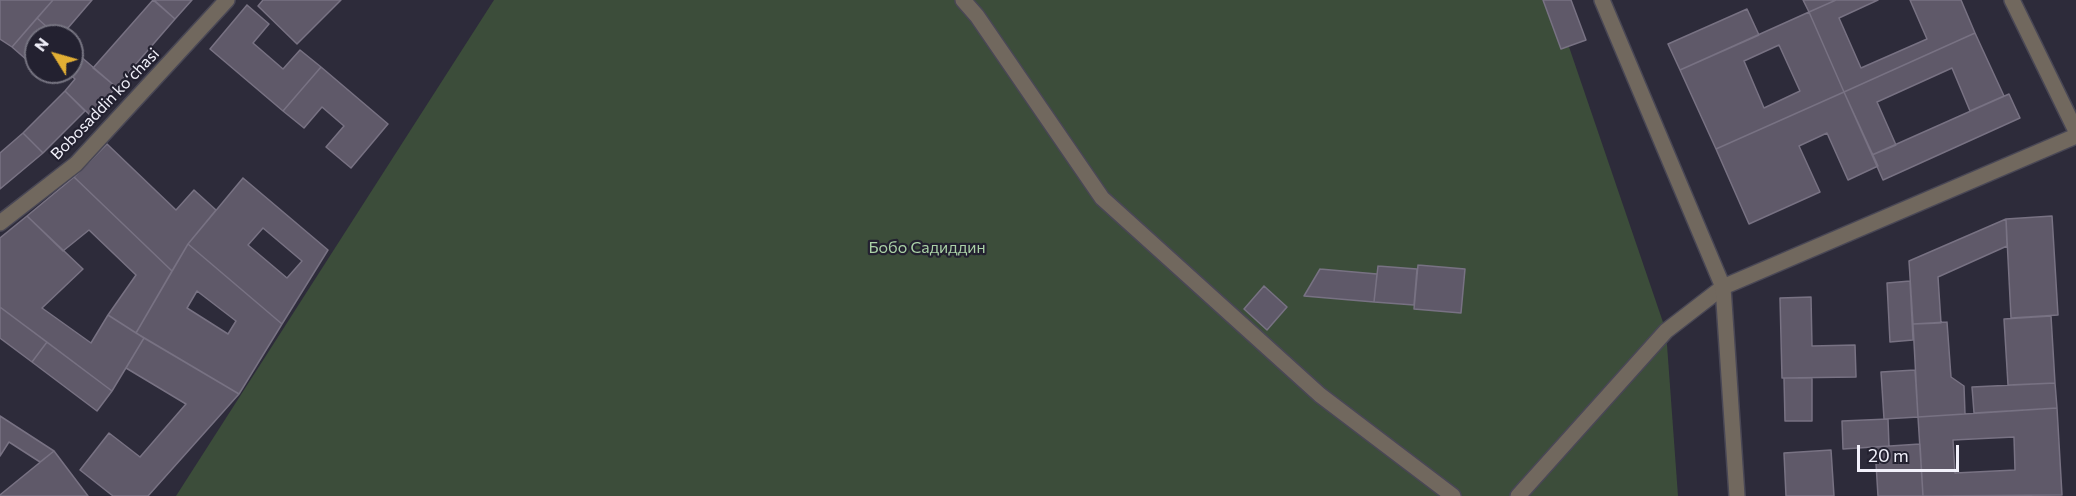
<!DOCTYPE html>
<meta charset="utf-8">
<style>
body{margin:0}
#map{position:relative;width:2076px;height:496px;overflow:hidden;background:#2d2b3a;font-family:Commissioner,sans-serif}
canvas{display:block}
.north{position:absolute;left:24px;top:24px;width:60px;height:60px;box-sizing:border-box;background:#232130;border:2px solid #767481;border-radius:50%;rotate:307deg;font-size:16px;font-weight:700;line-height:24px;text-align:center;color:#f2f1fb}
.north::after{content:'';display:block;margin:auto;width:21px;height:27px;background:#e2af34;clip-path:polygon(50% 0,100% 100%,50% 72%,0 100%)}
.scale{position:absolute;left:1857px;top:445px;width:102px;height:27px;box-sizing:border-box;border:3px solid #f2f1fb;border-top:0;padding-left:8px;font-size:18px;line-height:21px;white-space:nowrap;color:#f2f1fb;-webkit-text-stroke:4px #232130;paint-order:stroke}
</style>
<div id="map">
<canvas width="2076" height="496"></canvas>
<div class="north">N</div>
<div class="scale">20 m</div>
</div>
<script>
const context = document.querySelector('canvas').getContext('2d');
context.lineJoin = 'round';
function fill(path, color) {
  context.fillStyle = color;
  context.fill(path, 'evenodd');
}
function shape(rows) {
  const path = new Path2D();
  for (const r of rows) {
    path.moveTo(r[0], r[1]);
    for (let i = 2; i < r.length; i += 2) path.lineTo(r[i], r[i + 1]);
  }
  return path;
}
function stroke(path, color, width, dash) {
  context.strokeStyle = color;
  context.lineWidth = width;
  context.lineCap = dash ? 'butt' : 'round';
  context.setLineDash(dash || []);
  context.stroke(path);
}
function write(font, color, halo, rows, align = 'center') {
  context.font = font + ' Commissioner,sans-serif';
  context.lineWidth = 4.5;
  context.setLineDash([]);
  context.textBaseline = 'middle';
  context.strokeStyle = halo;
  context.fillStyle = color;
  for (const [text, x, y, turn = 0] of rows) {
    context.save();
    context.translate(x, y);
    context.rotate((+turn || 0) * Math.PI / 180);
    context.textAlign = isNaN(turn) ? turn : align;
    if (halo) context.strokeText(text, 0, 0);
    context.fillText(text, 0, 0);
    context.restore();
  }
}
fill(shape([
 [494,0,1553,0,1666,331,1678,496,176,496]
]), '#3c4d3a');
const building = shape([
 [0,0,53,0,12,47,0,39,0,0],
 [53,0,92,0,61,36,57,36,37,18,53,0],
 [153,0,175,19,116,87,93,68,153,0],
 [154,0,192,0,175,19,154,0],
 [263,0,341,0,297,44,258,6,263,0],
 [1543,0,1571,0,1586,40,1561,49,1543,0],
 [1803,0,1836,0,1809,12,1803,0],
 [1836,0,1878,0,1839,18,1861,68,1927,39,1910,0,1961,0,1975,33,1844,92,1809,12,1836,0],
 [247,5,269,24,253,43,283,69,300,50,321,67,283,111,210,49,247,5],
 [1747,9,1759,35,1680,70,1668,44,1747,9],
 [1809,12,1844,92,1716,149,1680,70,1809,12],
 [1779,45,1800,91,1764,108,1744,61,1779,45],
 [37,18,57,36,36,36,36,68,12,47,37,18],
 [1975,33,2004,96,1970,111,1952,68,1877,102,1896,145,1872,155,1844,92,1975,33],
 [72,49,116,87,91,116,65,91,75,79,67,72,72,72,72,49],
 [321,67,388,124,351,168,326,147,344,126,322,107,304,128,283,111,321,67],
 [65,91,85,111,43,153,23,133,65,91],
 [1844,92,1878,166,1848,180,1827,133,1799,146,1820,192,1749,224,1716,149,1844,92],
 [2009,94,2020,118,1883,180,1872,155,2009,94],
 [23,133,43,153,0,189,0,153,23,133],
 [107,144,176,210,194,190,216,210,188,244,172,271,74,177,107,144],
 [74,177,172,271,136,333,108,315,136,275,89,230,63,251,27,216,74,177],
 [243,178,328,250,282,324,188,244,243,178],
 [263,228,302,261,287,278,248,245,263,228],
 [27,216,83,269,42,308,91,343,108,315,144,338,112,391,0,307,0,238,27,216],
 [2052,216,2058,315,2011,318,2006,219,2052,216],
 [2006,219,2007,246,1938,277,1941,323,1913,324,1909,261,2006,219],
 [188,244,282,324,239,394,136,333,188,244],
 [197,291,236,321,228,334,187,308,197,291],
 [1418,265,1465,269,1461,313,1414,309,1418,265],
 [1378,266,1417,269,1414,305,1374,302,1378,266],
 [1320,269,1377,274,1374,302,1304,296,1320,269],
 [1910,281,1913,340,1890,342,1887,283,1910,281],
 [1264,286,1287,307,1267,330,1244,309,1264,286],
 [1811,297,1812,346,1855,345,1856,377,1782,378,1780,298,1811,297],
 [0,307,47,342,32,362,0,338,0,307],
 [2051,316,2055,383,2008,385,2004,319,2051,316],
 [1947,322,1951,377,1964,386,1965,414,1918,417,1913,324,1947,322],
 [144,338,239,394,148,496,113,496,80,470,109,433,140,457,186,404,126,368,144,338],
 [47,342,112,391,97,411,32,362,47,342],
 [1915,370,1918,417,1884,419,1881,372,1915,370],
 [1784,378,1812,378,1812,421,1785,421,1784,378],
 [2055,383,2057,408,1974,413,1972,387,2055,383],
 [2057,408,2062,495,1923,496,1918,417,2057,408],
 [2014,437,2015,470,1955,473,1953,440,2014,437],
 [0,416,54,451,40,462,9,442,0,456,0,416],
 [1888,419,1889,446,1843,449,1842,421,1888,419],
 [1920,444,1923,496,1878,496,1875,447,1920,444],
 [1831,450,1834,496,1786,496,1784,453,1831,450],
 [54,451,88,496,0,496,0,495,54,451]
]);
fill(building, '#5f5969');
stroke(building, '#787283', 1.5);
const service = shape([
 [963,0,977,16,1102,198,1320,395,1453,496],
 [1518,496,1666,331,1723,287]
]);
const minor = shape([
 [1602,0,1723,287],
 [2012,0,2076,131],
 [1737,496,1723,287,2076,136]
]);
const tertiary = shape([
 [0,223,76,164,227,0]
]);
stroke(service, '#494755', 18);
stroke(minor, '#494755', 18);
stroke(tertiary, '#494755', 18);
stroke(service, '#71685e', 15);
stroke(minor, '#71685e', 15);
stroke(tertiary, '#71685e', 15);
write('16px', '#f2f1fb', '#232130', [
 ["Bobosaddin koʻchasi",105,104,-46]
]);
write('16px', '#aad1a6', '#232130', [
 ["Бобо Садиддин",927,248]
]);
</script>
